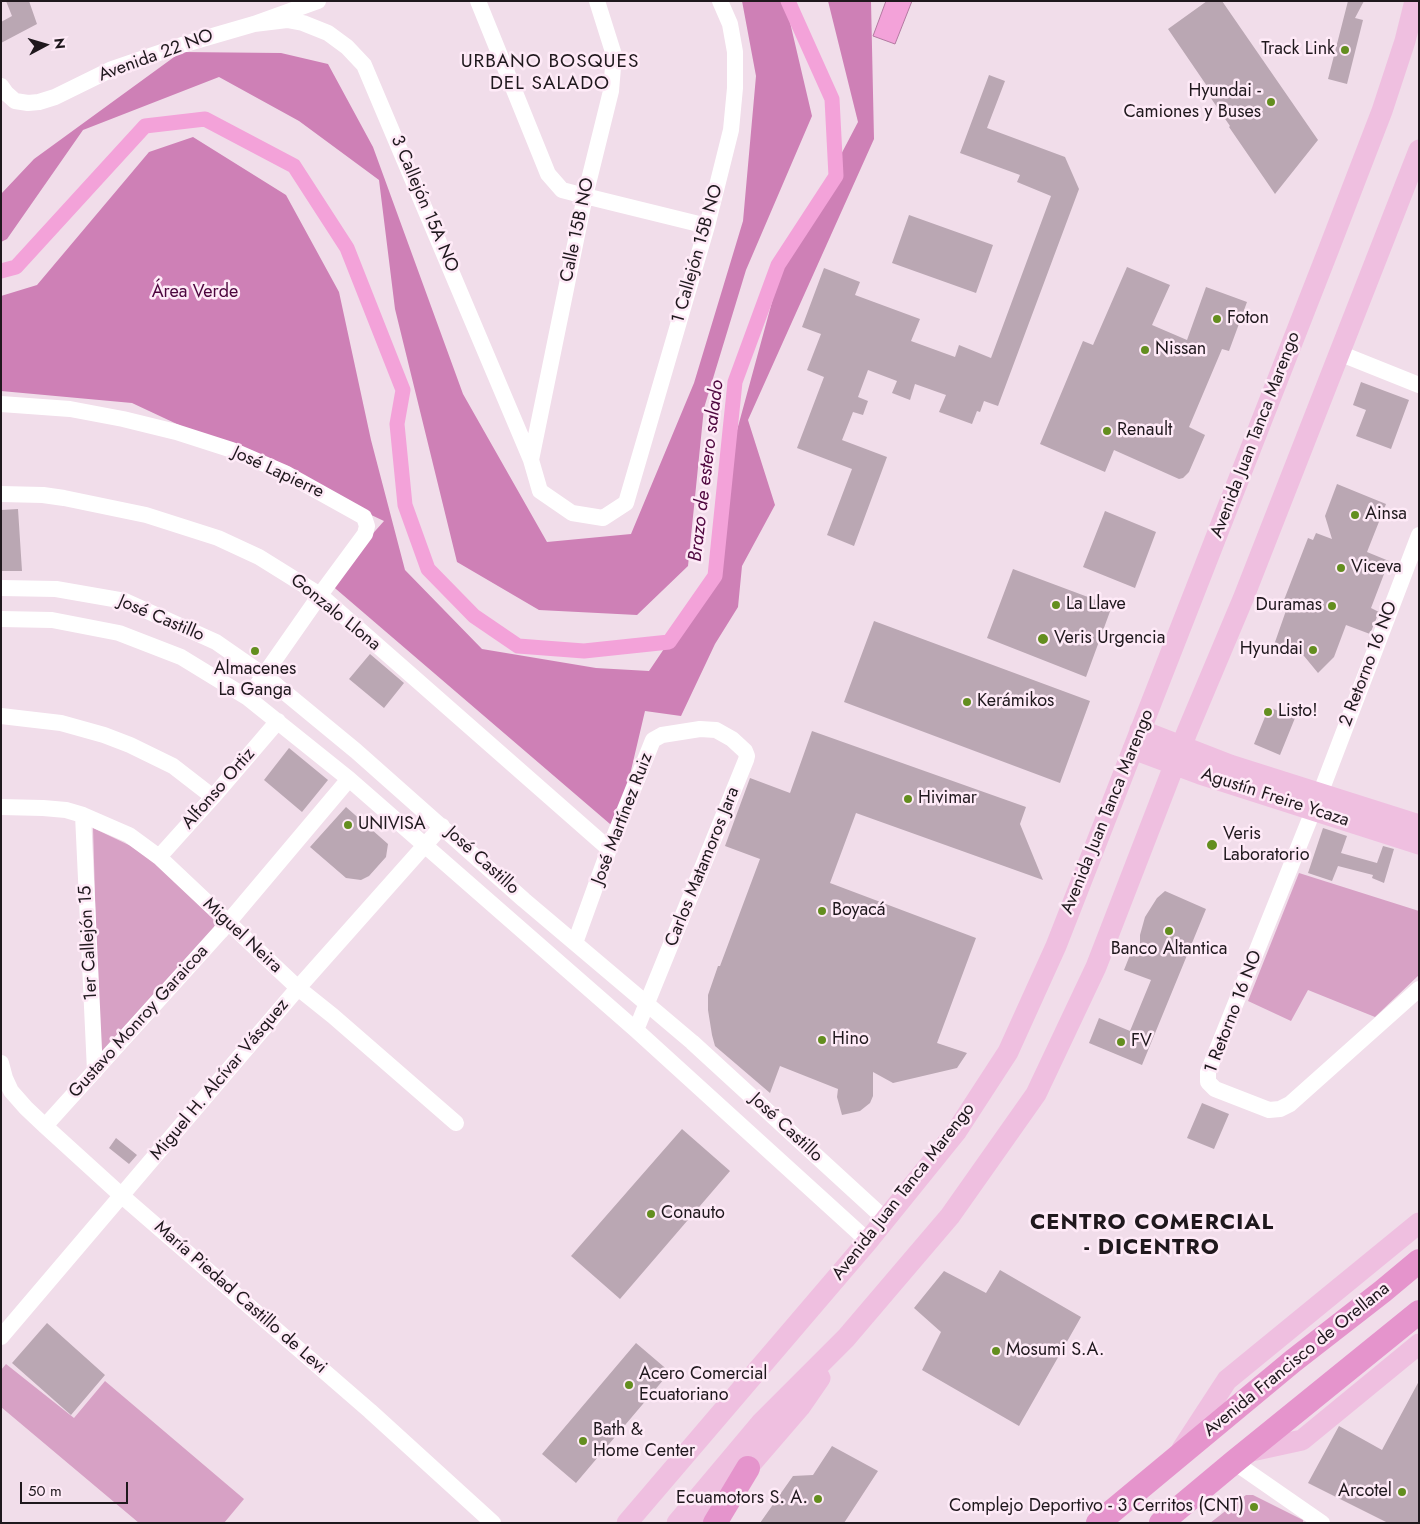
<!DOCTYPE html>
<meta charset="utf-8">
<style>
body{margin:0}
#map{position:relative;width:1420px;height:1524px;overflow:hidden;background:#f1ddea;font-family:Jost,sans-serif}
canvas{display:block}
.frame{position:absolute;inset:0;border:2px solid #1f181d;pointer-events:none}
.north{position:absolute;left:20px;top:20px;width:50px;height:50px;-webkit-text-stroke:4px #feeaf7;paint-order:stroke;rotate:84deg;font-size:14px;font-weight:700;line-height:20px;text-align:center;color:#1f181d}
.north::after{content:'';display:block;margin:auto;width:18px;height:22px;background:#1f181d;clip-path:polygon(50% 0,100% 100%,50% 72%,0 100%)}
.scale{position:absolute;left:20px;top:1482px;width:108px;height:22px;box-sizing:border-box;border:2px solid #1f181d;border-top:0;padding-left:6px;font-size:15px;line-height:18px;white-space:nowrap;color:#1f181d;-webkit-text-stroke:4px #feeaf7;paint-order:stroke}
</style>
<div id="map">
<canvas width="1420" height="1524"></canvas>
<div class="frame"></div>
<div class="north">N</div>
<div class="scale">50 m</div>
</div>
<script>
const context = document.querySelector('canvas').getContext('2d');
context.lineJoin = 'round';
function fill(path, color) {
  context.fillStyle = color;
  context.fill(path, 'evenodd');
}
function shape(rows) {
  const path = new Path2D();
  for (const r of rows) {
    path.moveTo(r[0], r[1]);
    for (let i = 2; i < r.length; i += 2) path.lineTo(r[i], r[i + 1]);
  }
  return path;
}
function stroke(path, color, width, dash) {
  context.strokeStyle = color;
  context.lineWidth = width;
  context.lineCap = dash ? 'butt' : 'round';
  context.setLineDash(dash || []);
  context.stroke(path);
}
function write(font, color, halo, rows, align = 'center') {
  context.font = font + ' Jost,sans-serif';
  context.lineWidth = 5;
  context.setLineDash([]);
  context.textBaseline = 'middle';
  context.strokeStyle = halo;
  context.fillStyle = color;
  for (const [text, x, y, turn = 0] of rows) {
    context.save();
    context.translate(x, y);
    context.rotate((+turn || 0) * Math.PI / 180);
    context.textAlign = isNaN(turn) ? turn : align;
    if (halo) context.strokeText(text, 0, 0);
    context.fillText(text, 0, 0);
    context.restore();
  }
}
fill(shape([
 [93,828,131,846,162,868,224,925,100,1063],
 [1299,873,1419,911,1419,975,1375,1017,1308,990,1291,1021,1248,1001],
 [6,1364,74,1418,105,1381,244,1499,224,1523,139,1523,1,1407,1,1370],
 [1246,1495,1253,1495,1303,1520,1303,1523,1210,1523]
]), '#d7a1c5');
fill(shape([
 [742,1,785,1,812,116,746,270,704,408,688,566,637,615,539,610,457,562,395,309,379,180,299,121,219,77,83,130,7,239,1,242,1,194,34,159,181,52,281,53,328,64,373,147,463,394,547,542,631,534,694,383,743,221,756,76],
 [828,1,871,1,874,139,748,420,775,505,742,566,738,607,715,644,681,716,645,711,617,830,329,583,384,521,132,403,1,391,1,296,37,285,149,152,193,137,286,195,339,292,371,440,405,570,482,649,596,668,649,671,720,566,727,467,781,269,858,122]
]), '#ce80b6');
const water = shape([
 [886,1,912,1,895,44,873,36,886,1]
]);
fill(water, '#f3a2d9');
stroke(water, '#b379a1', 1);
stroke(shape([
 [1,271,16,267,145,126,205,119,294,166,347,248,403,390,397,424,405,505,428,569,474,616,518,646,584,651,669,642,715,576,735,382,778,265,836,176,832,99,788,1]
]), '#f3a2d9', 15);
fill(shape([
 [6,1,29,1,37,24,1,43,1,22,12,16],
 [1207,1,1222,1,1318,140,1275,194,1229,127,1230,126,1206,91,1209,89,1168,29],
 [1348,1,1364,1,1355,18,1363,20,1347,84,1328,79],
 [989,75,1005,81,987,128,1065,157,1079,189,998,406,984,401,980,412,977,411,972,424,939,412,946,395,915,384,910,400,892,393,897,381,868,370,858,397,868,401,863,415,853,412,842,440,887,457,854,546,827,535,852,469,797,448,824,377,807,370,821,334,802,327,824,268,860,282,855,295,920,319,911,341,955,357,959,345,991,358,1051,196,1017,182,1020,175,960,153],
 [909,215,993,245,976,293,892,263],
 [1127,267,1170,285,1152,325,1187,340,1206,287,1247,302,1229,351,1222,349,1189,427,1205,435,1189,472,1183,478,1179,479,1114,450,1105,472,1040,444,1083,341,1093,345],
 [1361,382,1409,400,1391,449,1356,436,1366,410,1353,405],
 [1337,484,1386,504,1367,552,1389,561,1371,608,1379,612,1370,634,1346,625,1334,657,1318,673,1304,656,1274,645,1289,602,1284,600,1308,538,1313,540,1316,533,1332,539,1325,516],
 [18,509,22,571,1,571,1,510],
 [1105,511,1156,532,1135,588,1083,567],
 [1013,569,1112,606,1086,677,987,638],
 [874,621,1090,701,1060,783,844,702],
 [370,654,404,683,384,708,349,679],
 [1269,707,1295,718,1280,755,1254,744],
 [812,731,1026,807,1020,824,1043,880,856,813,830,883,976,938,937,1043,967,1053,957,1068,893,1083,873,1072,873,1096,870,1103,860,1111,842,1115,837,1097,838,1089,780,1066,770,1093,715,1046,712,1035,708,1010,708,995,718,966,720,966,760,859,725,846,750,778,790,793],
 [289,748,328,780,302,812,264,780],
 [346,807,388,844,386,857,369,876,361,880,346,878,310,847],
 [1323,828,1347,836,1341,853,1377,863,1383,846,1394,849,1384,883,1372,878,1373,875,1338,866,1332,881,1308,873],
 [1165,891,1206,909,1142,1065,1089,1043,1099,1018,1130,1031,1151,980,1124,970,1132,950,1140,953,1140,935,1145,917,1157,898],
 [1202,1103,1229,1114,1214,1149,1187,1138],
 [682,1129,730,1171,620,1299,571,1256],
 [116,1138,137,1155,129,1164,109,1148],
 [1000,1270,1081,1317,1019,1426,922,1370,941,1332,914,1308,944,1271,986,1293],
 [47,1323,105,1375,71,1415,12,1363],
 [636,1343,670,1372,576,1483,542,1454],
 [1419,1381,1419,1523,1388,1523,1308,1483,1339,1426,1382,1450],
 [832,1446,878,1471,844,1523,760,1523,793,1476,813,1475]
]), '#baa7b3');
stroke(shape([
 [478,1,548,174,562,190,585,196,707,226],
 [254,24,287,20,303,23,328,33,347,47,364,65,531,460,540,491,572,513,603,518,626,503,707,226,731,130,735,88,735,52,730,24,720,1],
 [1,86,6,93,15,101,28,103,39,102,55,97,112,69,185,44,254,24,318,1],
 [1339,353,1419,385],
 [1,404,70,409,123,419,176,432,232,450,285,473,364,517,367,526,365,534,320,595,248,698],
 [531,460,585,196,611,91,614,55,597,1],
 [1,494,43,495,64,498,146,515,218,538,259,557,320,595,609,849],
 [1,588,56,589,125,601,216,642,265,676,356,751,524,900,692,1042,885,1219],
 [1,619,52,620,119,633,181,657,248,698,349,779,636,1030,868,1241],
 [1,716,61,723,104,735,130,745,173,766,213,797],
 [1320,794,1419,535],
 [1,807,43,808,66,810,83,815,129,835,159,857,298,988,333,1016,456,1123],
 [1313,811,1208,1072,1208,1082,1215,1089,1269,1110,1280,1109,1290,1104,1419,989],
 [83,815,95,1071],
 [159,857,213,797,278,721],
 [575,943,609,849,653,740,662,735,700,729,716,730,732,739,745,751,747,756,746,760,636,1030],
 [1,1063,5,1078,11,1091,26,1108,45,1126,122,1196,370,1411,493,1523],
 [45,1126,220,932,349,779],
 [1,1337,298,988,442,826],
 [1234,1462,1322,1523]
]), '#fff', 16);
stroke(shape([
 [1140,730,1230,765,1419,825],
 [1133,749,1200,774,1419,844],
 [1182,1449,1227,1380,1419,1223],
 [1247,1452,1302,1440,1419,1344],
 [627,1523,868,1241,956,1132,1008,1052,1056,946,1328,251,1382,111,1405,41,1415,1],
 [677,1523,761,1423,846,1338,950,1216,1036,1094,1096,967,1187,732,1243,599,1419,150],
 [700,1523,800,1407,820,1378]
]), '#efbfe0', 21);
stroke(shape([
 [715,1523,748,1468],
 [1098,1523,1293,1361,1383,1291,1419,1261],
 [1161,1523,1234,1462,1419,1312]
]), '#e594cc', 24);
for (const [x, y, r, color] of [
 [1345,50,5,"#638e1f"],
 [1271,102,5,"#638e1f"],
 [1217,319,5,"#638e1f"],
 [1145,350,5,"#638e1f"],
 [1107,431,5,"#638e1f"],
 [1355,515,5,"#638e1f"],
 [1341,568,5,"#638e1f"],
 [1056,605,5,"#638e1f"],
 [1332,606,5,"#638e1f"],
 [1043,639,6,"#638e1f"],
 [1313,650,5,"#638e1f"],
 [255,651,5,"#638e1f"],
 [967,702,5,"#638e1f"],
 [1268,712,5,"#638e1f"],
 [908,799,5,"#638e1f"],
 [348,825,5,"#638e1f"],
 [1212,845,6,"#638e1f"],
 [822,911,5,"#638e1f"],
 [1169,931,5,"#638e1f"],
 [822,1040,5,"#638e1f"],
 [1121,1042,5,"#638e1f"],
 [651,1214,5,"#638e1f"],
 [996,1351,5,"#638e1f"],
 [629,1385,5,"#638e1f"],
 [583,1441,5,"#638e1f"],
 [1402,1492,5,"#638e1f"],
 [818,1499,5,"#638e1f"],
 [1254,1507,5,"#638e1f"]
]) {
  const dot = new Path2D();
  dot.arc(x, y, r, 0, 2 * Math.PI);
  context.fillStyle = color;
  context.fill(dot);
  stroke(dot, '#feeaf7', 2);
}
write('18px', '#1f181d', '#feeaf7', [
 ["Track Link",1335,50,"right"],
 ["Hyundai -",1261,92,"right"],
 ["Camiones y Buses",1261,113,"right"],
 ["Foton",1227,319],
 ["Nissan",1155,350],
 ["Renault",1117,431],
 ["Ainsa",1365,515],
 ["Viceva",1351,568],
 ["La Llave",1066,605],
 ["Duramas",1322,606,"right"],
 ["Veris Urgencia",1054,639],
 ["Hyundai",1303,650,"right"],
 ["Almacenes",255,670,"center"],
 ["La Ganga",255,691,"center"],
 ["Kerámikos",977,702],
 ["Listo!",1278,712],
 ["Hivimar",918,799],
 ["UNIVISA",358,825],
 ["Veris",1223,835],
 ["Laboratorio",1223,856],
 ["Boyacá",832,911],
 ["Banco Altantica",1169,950,"center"],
 ["Hino",832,1040],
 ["FV",1131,1042],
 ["Conauto",661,1214],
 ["Mosumi S.A.",1006,1351],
 ["Acero Comercial",639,1375],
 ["Ecuatoriano",639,1396],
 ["Bath &",593,1431],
 ["Home Center",593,1452],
 ["Arcotel",1392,1492,"right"],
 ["Ecuamotors S. A.",808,1499,"right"],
 ["Complejo Deportivo - 3 Cerritos (CNT)",1244,1507,"right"]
], 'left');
write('18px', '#1f181d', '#feeaf7', [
 ["Avenida 22 NO",156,56,-20],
 ["3 Callejón 15A NO",424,204,67],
 ["Calle 15B NO",578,230,-78],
 ["1 Callejón 15B NO",698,254,-74],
 ["Avenida Juan Tanca Marengo",1256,435,-69],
 ["José Lapierre",278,473,25],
 ["Gonzalo Llona",335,613,39],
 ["José Castillo",161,619,23],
 ["2 Retorno 16 NO",1369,664,-69],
 ["Alfonso Ortiz",219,789,-49],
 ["Agustín Freire Ycaza",1275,798,18],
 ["Avenida Juan Tanca Marengo",1108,812,-68],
 ["José Martínez Ruiz",623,819,-69],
 ["José Castillo",482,861,42],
 ["Carlos Matamoros Jara",703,867,-68],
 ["Miguel Neira",242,936,43],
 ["1er Callejón 15",89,943,-93],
 ["1 Retorno 16 NO",1234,1012,-69],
 ["Gustavo Monroy Garaicoa",139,1022,-48],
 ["Miguel H. Alcívar Vásquez",220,1080,-50],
 ["José Castillo",786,1128,43],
 ["Avenida Juan Tanca Marengo",904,1192,-52],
 ["María Piedad Castillo de Levi",240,1298,41],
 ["Avenida Francisco de Orellana",1297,1360,-39]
]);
write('18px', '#4c053d', '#feeaf7', [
 ["Área Verde",195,293]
]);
context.letterSpacing = '1px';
write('19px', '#1f181d', '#feeaf7', [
 ["URBANO BOSQUES",550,62],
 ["DEL SALADO",550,84]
]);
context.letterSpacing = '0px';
write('italic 19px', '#4f073f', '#feeaf7', [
 ["Brazo de estero salado",707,471,-83]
]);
context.letterSpacing = '1px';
write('bold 22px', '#1f181d', '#feeaf7', [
 ["CENTRO COMERCIAL",1152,1224],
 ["- DICENTRO",1152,1249]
]);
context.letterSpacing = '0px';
</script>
